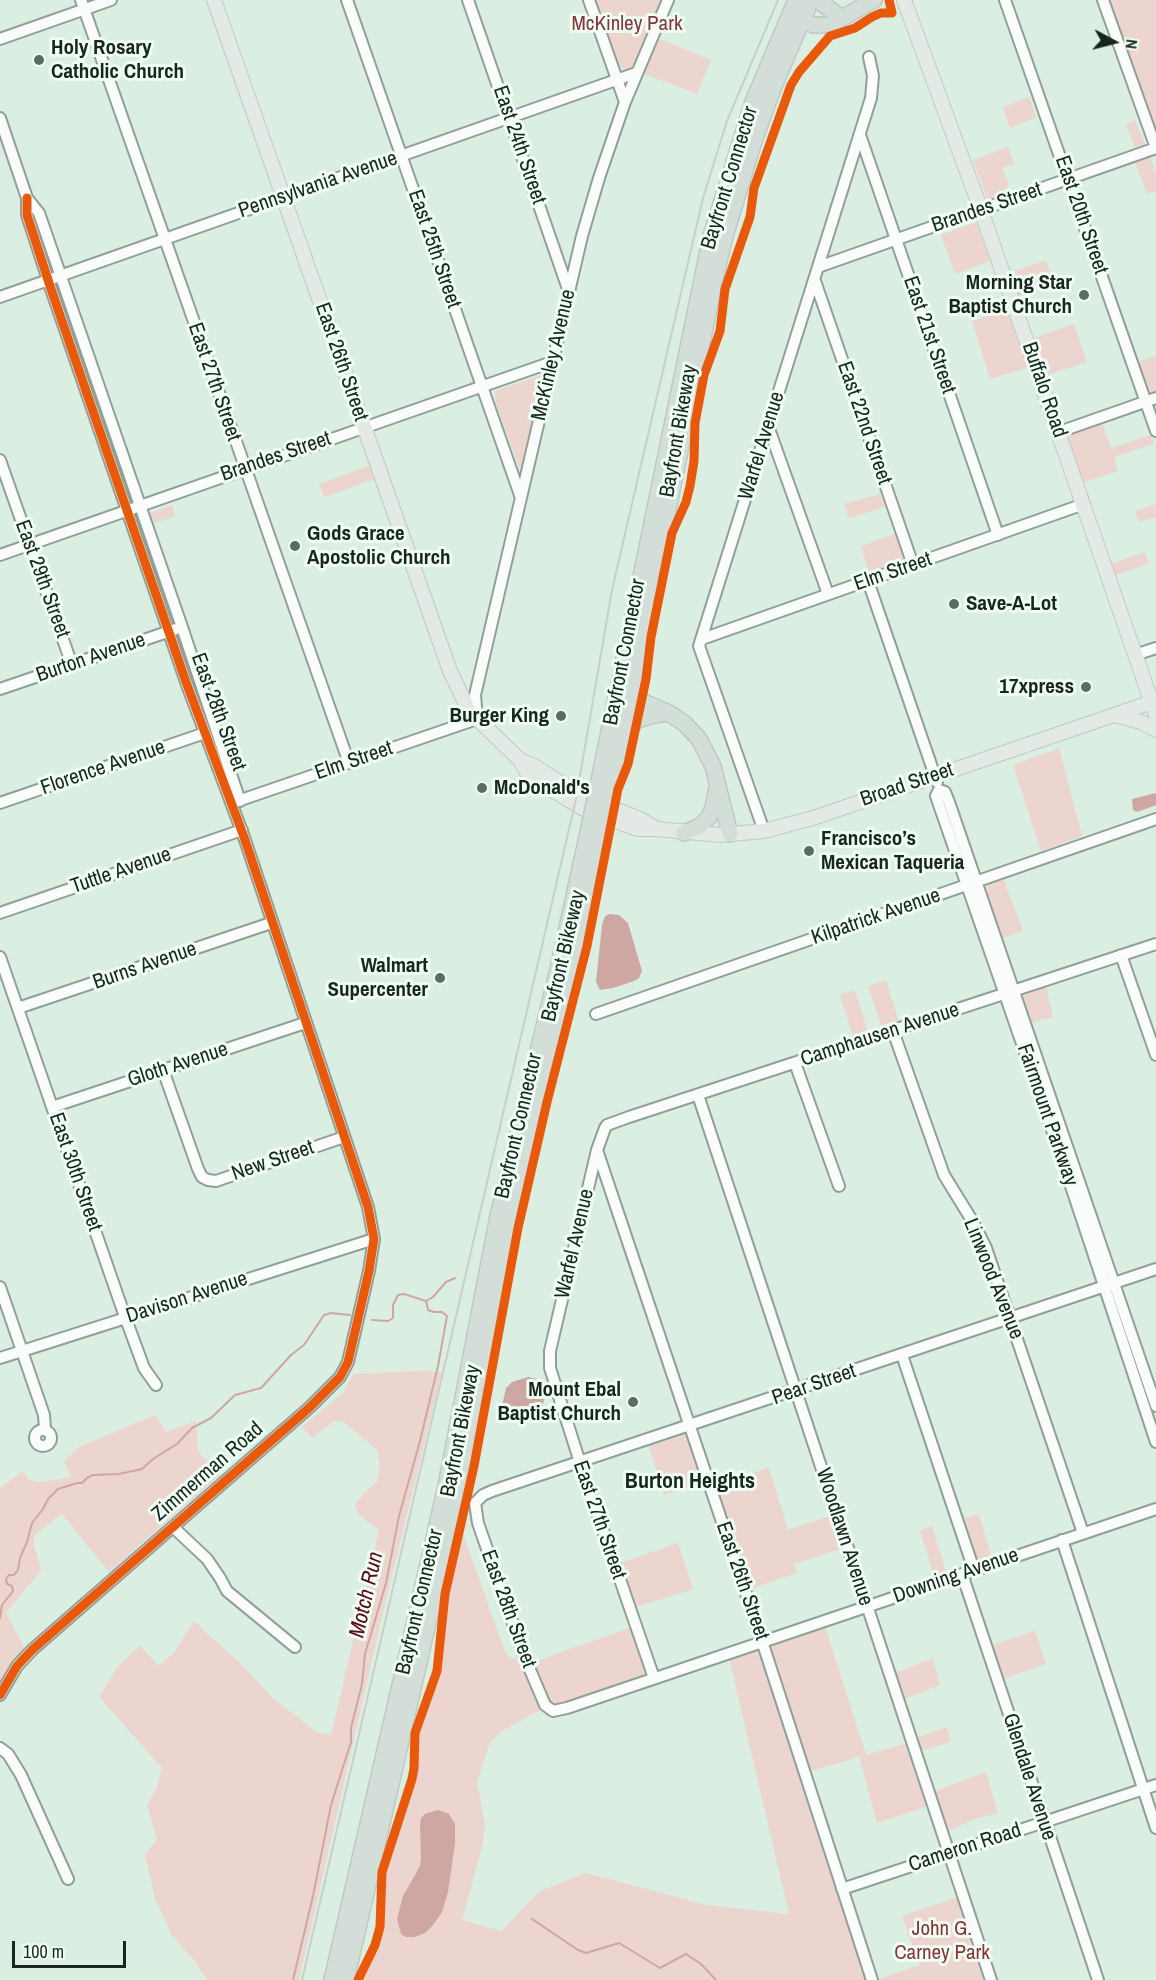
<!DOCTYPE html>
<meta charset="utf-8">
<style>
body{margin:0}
#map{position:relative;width:1156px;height:1980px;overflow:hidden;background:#dbeee2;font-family:"Archivo Narrow",sans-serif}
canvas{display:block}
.north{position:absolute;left:1084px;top:12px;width:60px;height:60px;-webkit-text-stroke:4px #effdf4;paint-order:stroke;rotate:97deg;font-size:16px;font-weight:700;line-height:24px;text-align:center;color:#19261e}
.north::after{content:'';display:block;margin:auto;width:21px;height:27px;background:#19261e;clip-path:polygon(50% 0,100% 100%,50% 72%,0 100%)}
.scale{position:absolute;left:12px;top:1941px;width:114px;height:27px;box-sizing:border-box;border:3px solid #19261e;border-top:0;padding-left:8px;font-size:18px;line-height:21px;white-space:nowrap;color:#19261e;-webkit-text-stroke:4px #effdf4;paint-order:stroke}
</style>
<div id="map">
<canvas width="1156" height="1980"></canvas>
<div class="north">N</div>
<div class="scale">100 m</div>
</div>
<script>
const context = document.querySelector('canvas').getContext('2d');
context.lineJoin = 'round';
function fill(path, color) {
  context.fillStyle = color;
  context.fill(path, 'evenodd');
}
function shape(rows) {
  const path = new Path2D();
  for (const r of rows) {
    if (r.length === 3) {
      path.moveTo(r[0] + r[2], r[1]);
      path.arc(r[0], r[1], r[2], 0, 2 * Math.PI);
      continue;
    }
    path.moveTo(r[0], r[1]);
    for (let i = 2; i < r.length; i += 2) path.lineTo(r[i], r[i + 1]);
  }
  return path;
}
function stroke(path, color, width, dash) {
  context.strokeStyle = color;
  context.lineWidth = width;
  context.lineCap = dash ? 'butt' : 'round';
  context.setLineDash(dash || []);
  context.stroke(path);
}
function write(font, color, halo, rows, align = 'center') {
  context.font = font + ' "Archivo Narrow",sans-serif';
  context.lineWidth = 6;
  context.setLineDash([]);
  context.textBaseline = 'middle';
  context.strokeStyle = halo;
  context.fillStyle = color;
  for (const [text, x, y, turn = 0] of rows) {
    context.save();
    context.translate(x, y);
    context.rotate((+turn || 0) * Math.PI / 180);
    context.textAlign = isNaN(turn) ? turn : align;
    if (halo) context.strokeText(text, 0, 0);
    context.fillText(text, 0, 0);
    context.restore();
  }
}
fill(shape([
 [594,0,664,0,636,64,631,68,625,70,617,63],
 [1108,0,1156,0,1156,134],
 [657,38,711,60,697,94,642,73],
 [1029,97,1036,118,1010,128,1003,107],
 [1135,120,1145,144,1135,148,1126,124],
 [1008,147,1014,164,1002,168,1009,185,1007,186,1009,192,991,199,987,198,973,160],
 [1149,153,1156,174,1156,191,1147,194,1134,159],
 [976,222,990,261,955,274,941,235],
 [1046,260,1054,284,1016,297,1008,274],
 [1009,309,1030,367,990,379,972,321],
 [1074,324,1087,362,1044,376,1030,339],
 [1156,356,1156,394,1150,395,1137,362],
 [541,375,542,378,522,467,519,468,496,403,495,391],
 [1102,423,1111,448,1151,435,1154,444,1114,457,1118,471,1081,483,1067,439,1071,433],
 [371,465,375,479,324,497,319,484],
 [880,494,885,507,849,518,844,504],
 [1156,504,1156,517,1139,522,1135,511],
 [172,505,175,516,154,523,150,513],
 [895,534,905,563,870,575,861,546],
 [1145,552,1148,564,1113,576,1109,564],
 [1059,748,1082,836,1041,851,1013,765],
 [1003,878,1023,931,1000,939,984,890,987,889,987,884],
 [886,980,900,1025,883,1031,868,986],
 [1046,986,1053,1017,1030,1023,1020,997,1021,995],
 [855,990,869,1035,854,1040,840,995],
 [422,1371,442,1372,384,1608,299,1980,207,1980,197,1964,172,1935,155,1899,145,1854,157,1841,147,1805,156,1790,162,1768,99,1697,116,1669,140,1645,158,1666,173,1654,194,1621,243,1666,274,1699,317,1732,331,1735,379,1530,358,1514,355,1505,364,1493,377,1481,380,1465,377,1450,344,1422,335,1421,312,1438,302,1427,344,1392,353,1374],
 [155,1415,166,1432,196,1421,198,1451,220,1475,109,1572,62,1514,34,1535,34,1545,41,1570,6,1613,25,1649,0,1684,0,1488,23,1471,29,1480,44,1482,71,1477,64,1461,79,1447],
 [682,1435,685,1435,688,1439,703,1483,664,1495,649,1446],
 [769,1467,788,1530,833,1515,843,1548,794,1564,797,1573,748,1590,714,1487],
 [979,1514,992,1559,980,1564,975,1562,961,1520],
 [932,1526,947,1575,935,1580,920,1530],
 [462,1531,505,1652,511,1658,523,1660,542,1709,502,1731,489,1744,477,1783,485,1823,483,1844,462,1920,501,1931,540,1891,586,1873,707,1905,789,1914,729,1658,753,1650,758,1651,760,1655,788,1737,865,1980,360,1980,380,1934,382,1924,383,1874,415,1773,417,1733,438,1672,448,1591],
 [678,1543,693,1589,633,1608,618,1564],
 [825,1626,866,1755,908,1743,928,1806,877,1823,859,1757,808,1772,770,1650,774,1644],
 [632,1627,647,1672,646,1677,556,1707,551,1705,531,1663],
 [1035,1631,1046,1664,1000,1680,989,1646],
 [933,1658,940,1685,902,1700,893,1674],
 [947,1727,951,1742,919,1751,915,1738],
 [986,1772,998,1813,975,1819,945,1832,932,1792],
 [958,1897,986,1980,877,1980,919,1965,902,1916]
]), '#ecd5ce');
fill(shape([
 [1156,793,1156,805,1140,811,1136,812,1133,810,1132,799],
 [609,914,619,915,628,923,642,971,639,978,634,981,613,988,600,990,596,982,602,925,605,916],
 [528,1377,537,1379,540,1383,544,1400,542,1407,514,1417,509,1418,504,1416,501,1410,506,1388,512,1382],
 [438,1810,449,1814,455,1824,455,1844,448,1892,442,1912,433,1925,425,1933,414,1937,406,1937,401,1934,397,1919,403,1896,420,1866,421,1859,420,1825,421,1818,425,1814]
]), '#cfa7a2');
stroke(shape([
 [426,1301,433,1297,446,1282,455,1278],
 [372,1320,388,1321,393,1318,393,1305,398,1295,404,1294,426,1301],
 [0,1618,2,1605,13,1591,12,1586,7,1584,6,1579,9,1575,14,1575,18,1570,20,1558,27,1542,32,1523,43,1509,48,1499,58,1489,77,1483,82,1483,87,1478,93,1475,119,1474,142,1469,153,1459,177,1444,192,1428,211,1418,235,1395,261,1388,291,1355,304,1345,324,1315,331,1313,350,1315],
 [532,1919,578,1950,586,1953,619,1943,660,1968,686,1954,701,1964,716,1980],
 [293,1980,313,1896,331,1805,351,1742,351,1728,362,1684,365,1654,386,1583,399,1516,420,1441,438,1366,447,1316,442,1312,434,1312,428,1310,426,1301]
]), '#cfa7a2', 2);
const minor = shape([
 [81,0,349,763],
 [347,0,521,498],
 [468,0,568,289],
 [589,0,625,102],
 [1005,0,1156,431],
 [1103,0,1156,148],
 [0,39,111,0],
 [0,118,27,198,39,213,182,627,240,801],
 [860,135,998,535],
 [818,267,1156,148],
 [815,281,913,565],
 [0,297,636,73],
 [768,426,828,594],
 [1059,432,1156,398],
 [0,460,72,665],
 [0,555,552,362],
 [868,581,937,782],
 [702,639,1084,504],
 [1135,655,1156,648],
 [0,689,176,629],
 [0,803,205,733],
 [232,803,477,719,475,695,582,236,599,178,625,102,668,0],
 [764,831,699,646,871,98,873,76,869,57],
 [0,913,242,830],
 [1121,955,1156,1055],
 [0,957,123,1311,144,1368,156,1385],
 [18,1008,271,923],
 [596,1014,1156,819],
 [893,1031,944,1175,973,1222,986,1248,1083,1533],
 [795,1063,839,1186],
 [163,1070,198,1169,202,1177,208,1180,216,1181,344,1137],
 [698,1095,991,1980],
 [52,1107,305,1023],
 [597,1150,762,1641,872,1980],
 [1156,1269,492,1491,483,1495,475,1503,478,1523,525,1658,545,1705,553,1711,567,1708,1156,1509],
 [0,1287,44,1415,45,1430],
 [902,1355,974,1570],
 [0,1358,374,1239],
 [1156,1406,949,802,945,792,939,790,936,796,1059,1150,1156,1442],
 [43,1438,8],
 [173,1527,207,1559,220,1578,227,1591,295,1647],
 [1062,1540,1156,1828],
 [962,1574,1098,1980],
 [654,1678,583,1472,550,1368,550,1351,597,1150,605,1128,607,1125,629,1117,1156,944],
 [0,1695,17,1666,32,1650,310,1407,340,1377,348,1362,369,1271,374,1239,368,1207,244,837,186,682,51,289,27,215,27,198],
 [0,1748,8,1754,21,1775,68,1879],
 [842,1889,1156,1785]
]);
const major = shape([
 [214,0,450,671,469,711,520,760,528,774,542,784,586,810,637,829,657,829,720,835,764,831,813,818,1152,702],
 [904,0,981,210,1156,715],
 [1114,715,1141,722,1156,730],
 [520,760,534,766,581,796,640,819,657,829]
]);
const highway = shape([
 [817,0,842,18],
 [792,17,814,25,830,25,874,0],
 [623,693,669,713,685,724,699,739,713,766,730,834],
 [624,736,637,720,654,715,669,713],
 [596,795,711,236,753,102,796,0],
 [609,801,714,283,725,236,754,141,774,86,811,0],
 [684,833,700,826,709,817,713,808,717,788],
 [332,1980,446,1486,498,1216,558,969,590,823],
 [346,1980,459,1488,505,1248,533,1123,577,954,603,829]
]);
stroke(minor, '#91a097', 14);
stroke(major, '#c0c9c3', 16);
stroke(highway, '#c0c9c3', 18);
stroke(minor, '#fafcfb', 10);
stroke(major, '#e3eae5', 14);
stroke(highway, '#d2ded7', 15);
stroke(shape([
 [302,1980,576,799,612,590,703,198,727,121,778,0]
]), '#c9cfcb', 2);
const highwayBridge = shape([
 [590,823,596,795],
 [603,829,609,801]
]);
stroke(highwayBridge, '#c0c9c3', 18, []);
stroke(highwayBridge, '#d2ded7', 15);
stroke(shape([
 [0,1695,17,1666,32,1650,310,1407,340,1377,348,1362,369,1271,374,1239,368,1207,244,837,186,682,51,289,27,215,27,198],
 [358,1980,375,1945,380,1927,382,1872,412,1779,414,1768,415,1733,437,1671,445,1594,474,1466,518,1228,547,1102,587,946,618,789,628,764,646,679,651,637,672,533,686,502,690,486,694,461,695,423,704,375,720,331,725,289,750,217,754,188,791,85,799,72,830,36,855,28,872,17,881,13,892,13,889,0]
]), '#e8590c', 9);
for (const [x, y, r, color] of [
 [39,60,6,"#5d6c63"],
 [1084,295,6,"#5d6c63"],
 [295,546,6,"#5d6c63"],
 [954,604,6,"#5d6c63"],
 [1086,687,6,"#5d6c63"],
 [561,716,6,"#5d6c63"],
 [482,788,6,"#5d6c63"],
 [809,851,6,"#5d6c63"],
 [440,978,6,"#5d6c63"],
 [633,1402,6,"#5d6c63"]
]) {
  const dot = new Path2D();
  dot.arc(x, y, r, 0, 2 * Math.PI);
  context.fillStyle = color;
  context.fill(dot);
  stroke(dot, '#effdf4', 2);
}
write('21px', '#853636', '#effdf4', [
 ["McKinley Park",627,24],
 ["John G.",942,1929],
 ["Carney Park",942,1953]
]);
write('bold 21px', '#19261e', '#effdf4', [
 ["Holy Rosary",51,48],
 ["Catholic Church",51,72],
 ["Morning Star",1072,283,"right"],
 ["Baptist Church",1072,307,"right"],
 ["Gods Grace",307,534],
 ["Apostolic Church",307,558],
 ["Save-A-Lot",966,604],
 ["17xpress",1074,687,"right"],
 ["Burger King",549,716,"right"],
 ["McDonald's",494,788],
 ["Francisco’s",821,839],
 ["Mexican Taqueria",821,863],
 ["Walmart",428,966,"right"],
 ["Supercenter",428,990,"right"],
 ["Mount Ebal",621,1390,"right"],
 ["Baptist Church",621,1414,"right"]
], 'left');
write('21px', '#19261e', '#effdf4', [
 ["East 24th Street",519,145,71],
 ["Bayfront Connector",730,178,-73],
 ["Pennsylvania Avenue",318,185,-19],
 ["Brandes Street",987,208,-19],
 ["East 20th Street",1081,215,71],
 ["East 25th Street",434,249,71],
 ["East 21st Street",929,335,71],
 ["McKinley Avenue",554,355,-77],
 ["East 26th Street",341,362,71],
 ["East 27th Street",214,382,71],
 ["Buffalo Road",1044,390,71],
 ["East 22nd Street",864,423,71],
 ["Bayfront Bikeway",679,431,-80],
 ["Warfel Avenue",762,446,-73],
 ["Brandes Street",276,457,-19],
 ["Elm Street",893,572,-19],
 ["East 29th Street",42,579,70],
 ["Bayfront Connector",625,652,-79],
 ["Burton Avenue",91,658,-19],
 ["East 28th Street",218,712,70],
 ["Elm Street",354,761,-19],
 ["Florence Avenue",103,768,-19],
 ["Broad Street",907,785,-19],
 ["Tuttle Avenue",121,871,-19],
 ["Kilpatrick Avenue",876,917,-19],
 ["Bayfront Bikeway",564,956,-77],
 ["Burns Avenue",145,966,-19],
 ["Camphausen Avenue",880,1035,-18],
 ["Gloth Avenue",178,1065,-18],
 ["Fairmount Parkway",1047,1115,71],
 ["Bayfront Connector",519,1126,-77],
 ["New Street",273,1161,-19],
 ["East 30th Street",75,1172,71],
 ["Warfel Avenue",575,1244,-77],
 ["Linwood Avenue",993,1279,68],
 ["Davison Avenue",187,1298,-18],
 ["Pear Street",814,1385,-19],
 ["Bayfront Bikeway",461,1431,-79],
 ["Zimmerman Road",208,1472,-41],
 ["East 27th Street",599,1520,71],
 ["Woodlawn Avenue",844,1537,72],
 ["Downing Avenue",956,1576,-19],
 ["East 26th Street",742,1581,71],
 ["Bayfront Connector",420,1602,-77],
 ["East 28th Street",508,1609,70],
 ["Glendale Avenue",1029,1777,72],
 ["Cameron Road",965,1848,-18]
]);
write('bold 22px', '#19261e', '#effdf4', [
 ["Burton Heights",690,1482]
]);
write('italic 22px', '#5a0b13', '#effdf4', [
 ["Motch Run",367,1595,-77]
]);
</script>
